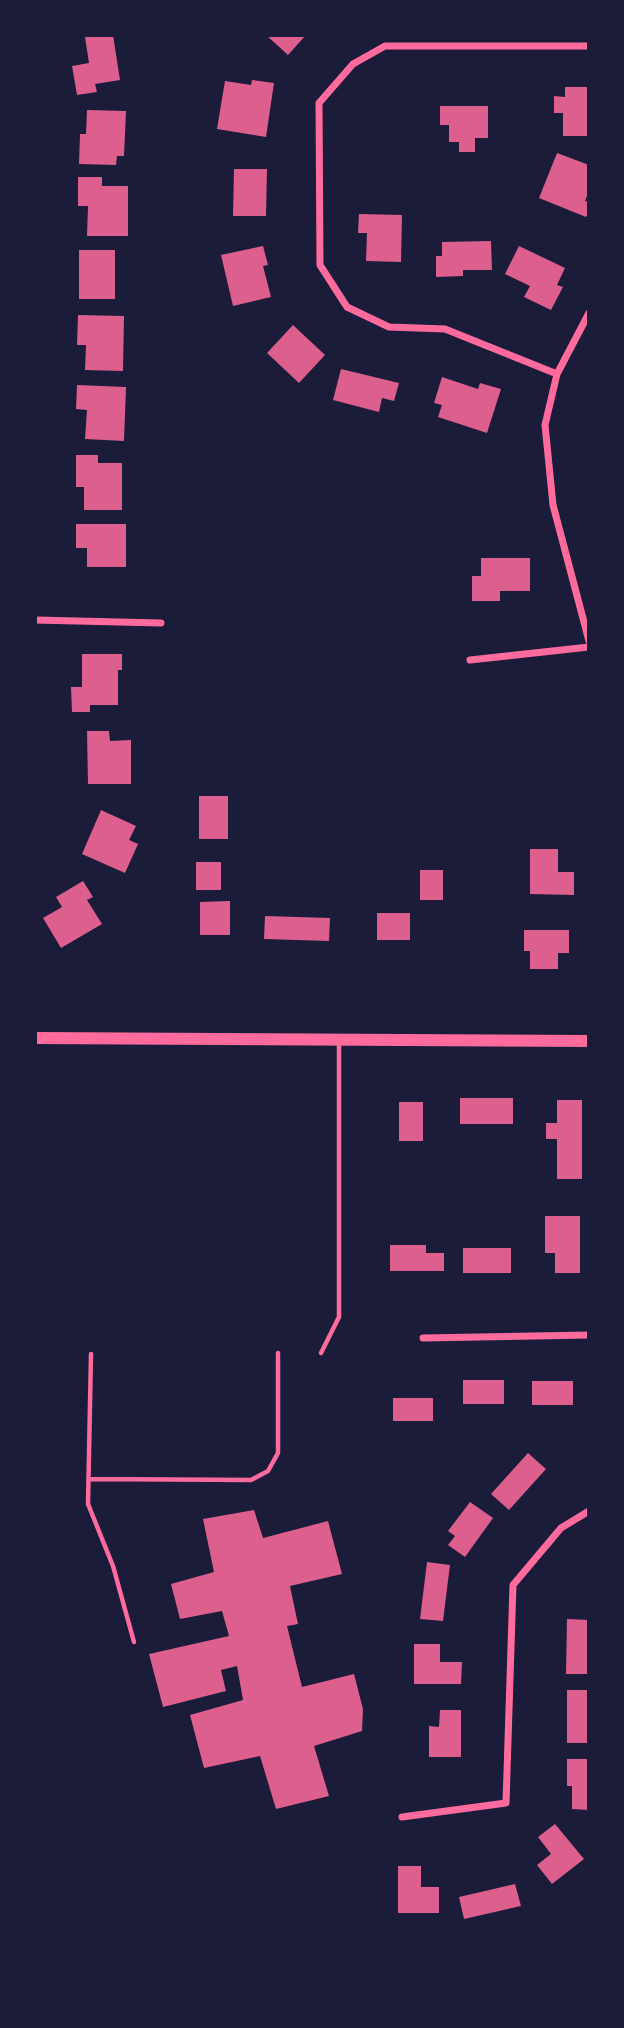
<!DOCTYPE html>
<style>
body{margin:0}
#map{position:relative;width:624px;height:2028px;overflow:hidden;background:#1b1b3a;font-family:"Space Grotesk",sans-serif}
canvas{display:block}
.frame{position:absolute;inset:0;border:37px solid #1b1b3a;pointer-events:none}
</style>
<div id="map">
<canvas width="624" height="2028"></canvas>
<div class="frame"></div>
</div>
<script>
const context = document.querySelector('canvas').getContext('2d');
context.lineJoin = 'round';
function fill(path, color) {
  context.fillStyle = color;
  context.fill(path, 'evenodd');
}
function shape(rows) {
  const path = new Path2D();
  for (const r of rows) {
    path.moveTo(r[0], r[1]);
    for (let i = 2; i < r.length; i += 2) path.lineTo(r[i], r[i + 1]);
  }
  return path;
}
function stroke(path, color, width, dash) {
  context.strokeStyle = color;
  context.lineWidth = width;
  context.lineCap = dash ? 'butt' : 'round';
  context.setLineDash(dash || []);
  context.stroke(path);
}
fill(shape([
 [99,35,113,35,120,80,95,84,97,92,77,95,72,66,89,63,85,37],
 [266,35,306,35,288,55],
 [252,80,274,83,266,137,217,129,225,81,251,85],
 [565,87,589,87,589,136,563,136,563,113,554,113,554,96,565,97],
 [440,106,488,106,488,138,475,138,475,152,459,152,459,142,449,142,449,125,440,125],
 [87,110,126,111,124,156,117,156,116,165,79,164,80,134,86,134],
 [557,153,589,165,589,191,585,201,589,202,589,211,586,217,539,198],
 [234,169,267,169,266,216,233,216],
 [78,177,102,177,102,186,128,186,128,236,87,236,88,206,78,206],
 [359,214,402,215,401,262,366,261,367,233,358,233],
 [491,241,492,270,463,270,463,276,436,277,436,256,442,256,442,242],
 [263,246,268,265,263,266,271,297,233,306,221,255],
 [519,246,565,268,557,285,563,287,551,310,524,297,530,286,505,274],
 [79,250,115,250,115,299,79,299],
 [78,315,124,316,123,371,85,370,86,345,77,345],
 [293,325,325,355,299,383,267,353],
 [341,369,399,383,394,401,382,398,379,412,333,400],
 [442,377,478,389,480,383,501,389,487,433,438,417,442,405,434,403],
 [77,385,126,387,124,441,85,439,87,410,76,409],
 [76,455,98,455,98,463,122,463,122,510,84,510,84,487,76,487],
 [76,524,126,524,126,567,87,567,87,548,76,548],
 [481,558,530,558,530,591,500,591,500,601,472,601,472,576,481,576],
 [82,654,122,654,122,670,118,670,118,705,90,705,90,712,72,712,71,687,82,687],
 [87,731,109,731,110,741,131,740,131,784,88,784],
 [199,796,228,796,228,839,199,839],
 [101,810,136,826,129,840,138,844,125,873,82,854],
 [530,849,558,849,558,872,574,872,574,895,530,894],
 [196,862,221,862,221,890,196,890],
 [420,870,443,870,443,900,420,900],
 [83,881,93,897,87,900,102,924,61,948,43,918,62,907,56,897],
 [230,901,230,935,200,935,200,902],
 [377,913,410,913,410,940,377,940],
 [265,916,330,918,329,941,264,939],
 [524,930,569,930,569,953,558,953,558,969,530,969,530,951,524,951],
 [460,1098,513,1098,513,1124,460,1124],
 [557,1100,582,1100,582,1179,557,1179,557,1139,546,1139,546,1123,557,1123],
 [399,1102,423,1102,423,1141,399,1141],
 [545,1216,580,1216,580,1273,555,1273,555,1253,545,1253],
 [390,1245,426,1245,426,1253,444,1253,444,1271,390,1271],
 [463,1248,511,1248,511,1273,463,1273],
 [463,1380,504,1380,504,1404,463,1404],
 [532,1381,573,1381,573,1405,532,1405],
 [393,1398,433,1398,433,1421,393,1421],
 [528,1453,546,1469,509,1510,491,1494],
 [470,1502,493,1518,465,1557,448,1545,455,1536,448,1531],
 [254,1510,263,1538,328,1521,342,1574,290,1586,298,1624,287,1626,302,1687,354,1674,363,1709,362,1731,314,1746,329,1796,276,1809,260,1756,204,1768,190,1715,243,1700,237,1666,221,1670,226,1691,163,1707,149,1654,229,1636,222,1611,180,1619,171,1584,214,1572,203,1519],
 [427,1562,450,1565,443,1621,420,1619],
 [567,1619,589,1620,589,1674,566,1674],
 [414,1644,440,1644,440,1662,462,1662,461,1684,414,1684],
 [567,1690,589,1690,587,1743,567,1743],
 [440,1710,461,1710,461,1757,429,1757,429,1726,439,1727],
 [567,1759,589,1759,589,1810,572,1809,572,1786,567,1786],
 [555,1824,584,1859,552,1884,537,1865,551,1854,538,1837],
 [398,1866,421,1866,421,1887,439,1887,439,1913,398,1913],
 [515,1884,521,1906,464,1919,459,1897]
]), '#dd5f8e');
stroke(shape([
 [321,1353,339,1317,339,1043],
 [91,1354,88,1504,113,1566,134,1642],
 [89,1479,251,1480,268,1471,278,1453,278,1353]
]), '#ff6b9d', 4.5);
stroke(shape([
 [589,313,557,374,545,425,553,505,589,641],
 [557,374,445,329,389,327,347,307,320,265,319,103,353,64,385,46,589,46],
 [35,620,161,623],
 [470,660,589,647],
 [423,1338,589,1335],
 [402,1817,506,1803,513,1585,561,1528,589,1511]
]), '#ff6b9d', 7);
stroke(shape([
 [35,1038,589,1041]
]), '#ff6b9d', 12);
</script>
